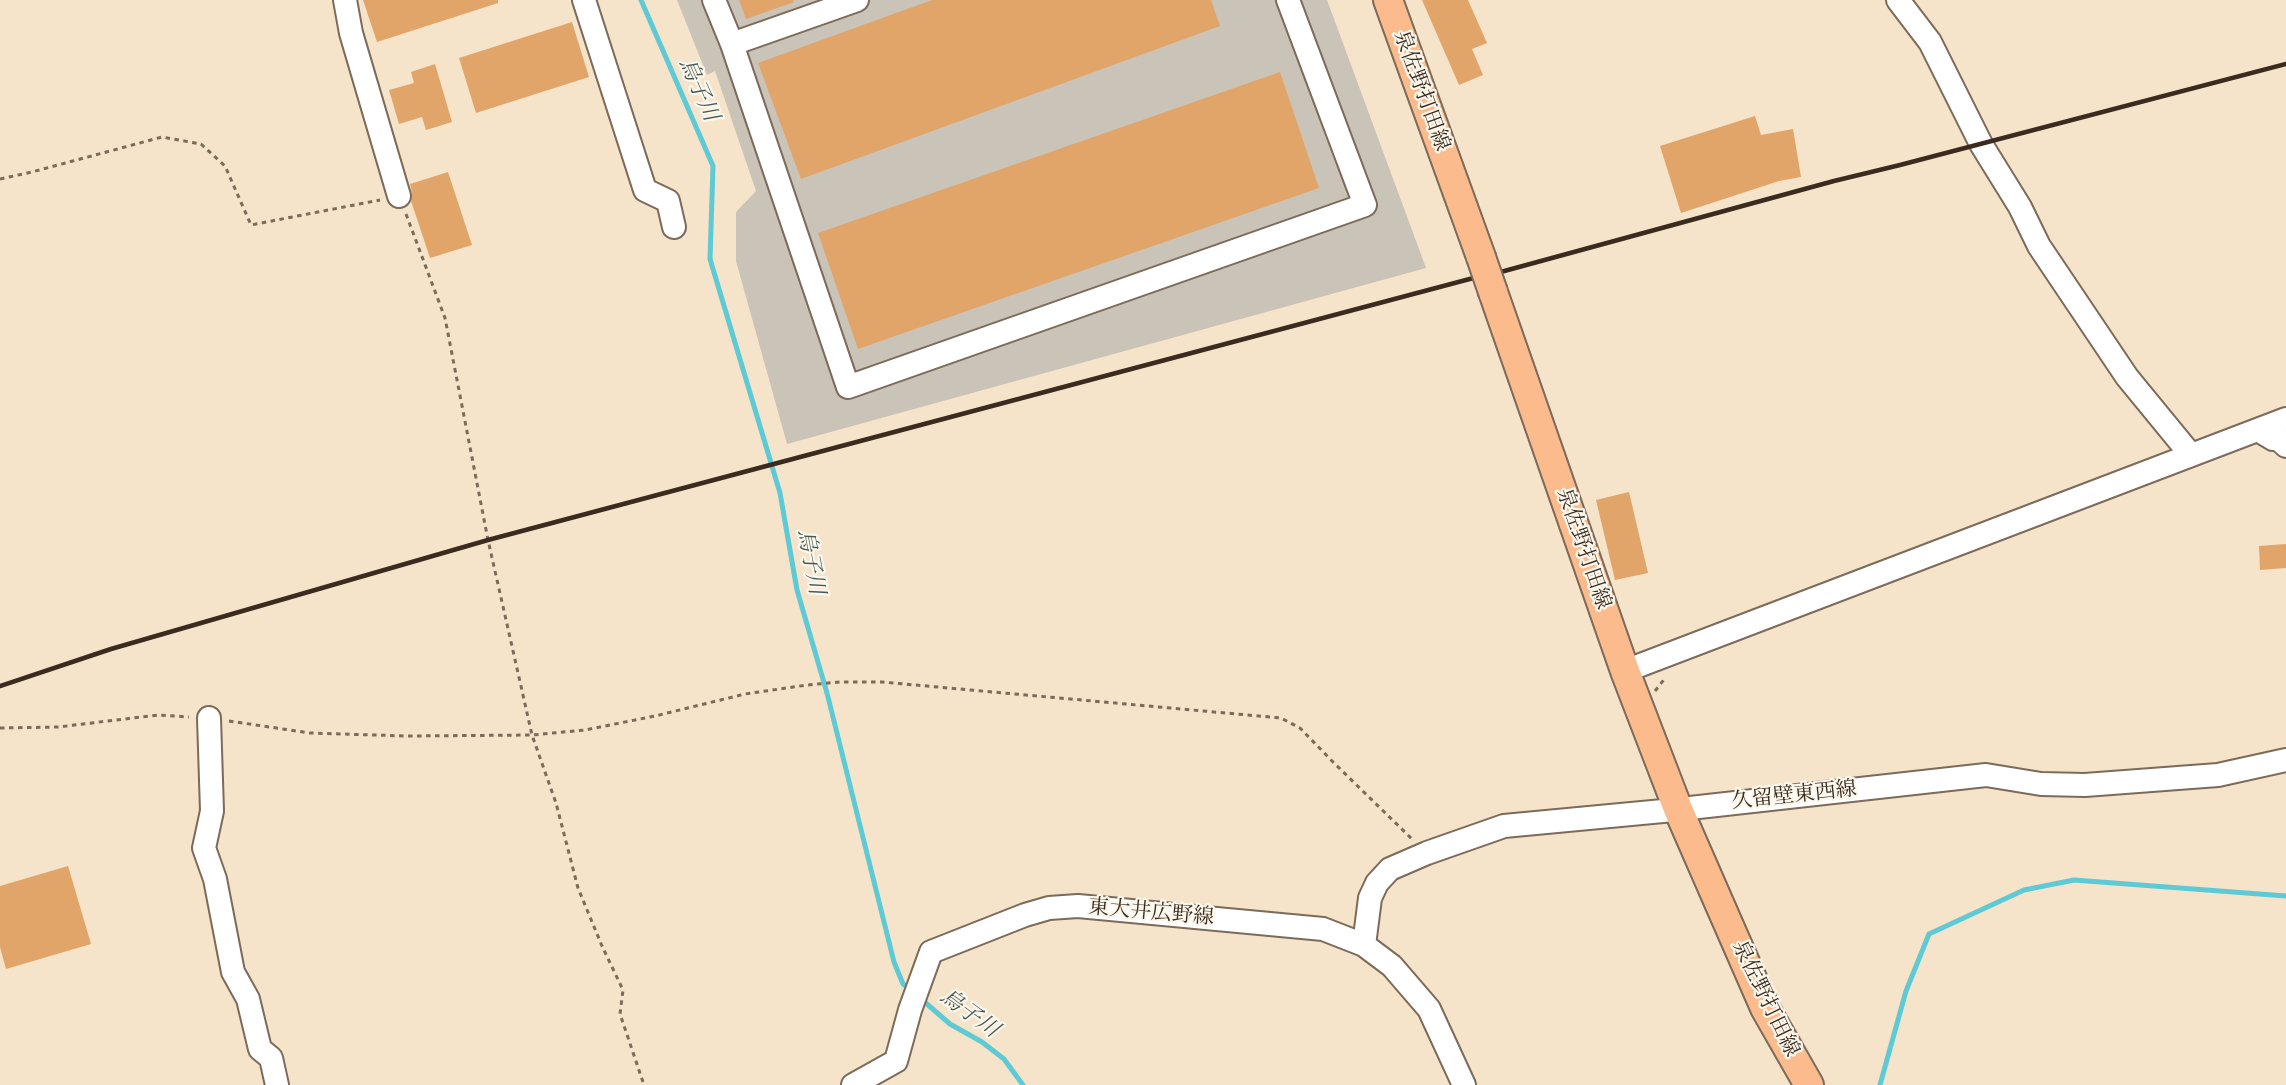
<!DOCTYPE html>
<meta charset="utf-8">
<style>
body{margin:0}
canvas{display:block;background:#f5e3ca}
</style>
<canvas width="2286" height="1085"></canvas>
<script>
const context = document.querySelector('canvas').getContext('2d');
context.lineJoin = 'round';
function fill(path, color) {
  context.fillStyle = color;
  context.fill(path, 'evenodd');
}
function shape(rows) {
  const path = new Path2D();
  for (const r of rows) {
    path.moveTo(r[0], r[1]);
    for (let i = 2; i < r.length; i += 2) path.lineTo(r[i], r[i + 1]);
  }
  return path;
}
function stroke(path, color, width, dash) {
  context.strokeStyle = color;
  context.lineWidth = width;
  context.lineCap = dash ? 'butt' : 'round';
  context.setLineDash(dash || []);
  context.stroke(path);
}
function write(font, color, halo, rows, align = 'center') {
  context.font = font + ' Alegreya,"Noto Serif JP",serif';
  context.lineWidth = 4.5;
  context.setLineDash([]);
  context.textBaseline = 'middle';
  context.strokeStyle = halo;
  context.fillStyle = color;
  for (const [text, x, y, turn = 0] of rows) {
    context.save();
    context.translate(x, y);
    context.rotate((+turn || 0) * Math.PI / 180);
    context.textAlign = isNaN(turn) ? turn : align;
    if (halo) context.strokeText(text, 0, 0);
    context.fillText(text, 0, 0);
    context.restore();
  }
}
fill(shape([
 [677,0,1327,0,1426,268,787,444,736,261,736,212,756,191,715,71,707,75]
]), '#cac3b8');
stroke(shape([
 [641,0,713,166,710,259,780,493,797,590,827,693,894,962,903,984,911,990],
 [920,998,950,1024,982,1042,1004,1059,1023,1085],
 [1880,1085,1906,991,1929,934,2024,890,2074,880,2286,896]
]), '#5ecad5', 5);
fill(shape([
 [363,0,498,0,498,3,377,42],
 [739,0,793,0,794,2,746,19],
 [932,0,1211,0,1220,26,801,179,758,63],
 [1422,0,1468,0,1487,43,1472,49,1483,75,1459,85],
 [572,22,589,77,476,113,459,58],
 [435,64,452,122,426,130,422,117,399,124,389,90,414,83,411,72],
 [1280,72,1319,188,858,349,818,233],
 [1755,116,1761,135,1793,129,1801,177,1779,181,1681,213,1660,146],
 [448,172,472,245,430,258,411,201,412,193,410,184],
 [1629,492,1648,573,1615,580,1596,500],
 [2286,544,2286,568,2260,570,2259,546],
 [68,866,91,944,6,969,0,947,0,886]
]), '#e2a569');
const minor = shape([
 [345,0,351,33,399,196],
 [584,0,645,190,668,201,674,227],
 [714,0,732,44,857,0],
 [1898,0,1930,42,1981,144,2020,207,2039,246,2127,377,2191,455],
 [732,44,848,387,1365,205,1288,0],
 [2258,430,2273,439,2275,436,2286,446],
 [1625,671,2286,419],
 [209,718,212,811,204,848,215,879,233,972,248,999,260,1049,271,1058,277,1085],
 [1364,945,1370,898,1377,883,1390,869,1427,853,1504,826,1663,811,1986,775,2041,784,2085,785,2218,775,2286,760],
 [853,1085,896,1061,910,1010,931,952,1025,915,1049,908,1078,906,1323,929,1364,945,1392,966,1429,1009,1464,1085]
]);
const major = shape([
 [1388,0,1481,257],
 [1493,292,1625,671,1678,809,1765,1008,1809,1085]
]);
stroke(minor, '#7c6b5a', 26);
stroke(major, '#7c6b5a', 32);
stroke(shape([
 [0,179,32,172,162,137,201,144,225,166,251,225,380,200],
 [406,214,445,318,488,540,532,735,556,803,578,888,602,946,623,990,620,1014,644,1085],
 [1655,691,1666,677],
 [229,721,310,733,406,736,532,735,585,730,655,716,745,694,807,685,840,682,882,682,1281,718,1300,728,1333,762,1412,839],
 [0,728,58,727,158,715,189,717]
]), '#7c6b5a', 3, [4.5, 4.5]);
stroke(minor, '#fff', 22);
stroke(major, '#fbbb8d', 28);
stroke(shape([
 [0,686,111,649,488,540,1481,276,1497,273,1834,181,1900,165,2286,64]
]), '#3b2a1e', 4.5);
const majorBridge = shape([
 [1481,257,1493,292]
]);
stroke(majorBridge, '#7c6b5a', 32, []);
stroke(majorBridge, '#fbbb8d', 28);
write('21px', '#3b2a1e', '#fbf7ec', [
 ["泉佐野打田線",1421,91,70],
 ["泉佐野打田線",1583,549,71],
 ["久留壁東西線",1794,796,-6],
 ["東大井広野線",1151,913,5],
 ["泉佐野打田線",1765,999,64]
]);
write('italic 22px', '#465a55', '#fbf7ec', [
 ["烏子川",698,90,66],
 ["烏子川",810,562,79],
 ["烏子川",969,1014,36]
]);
</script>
